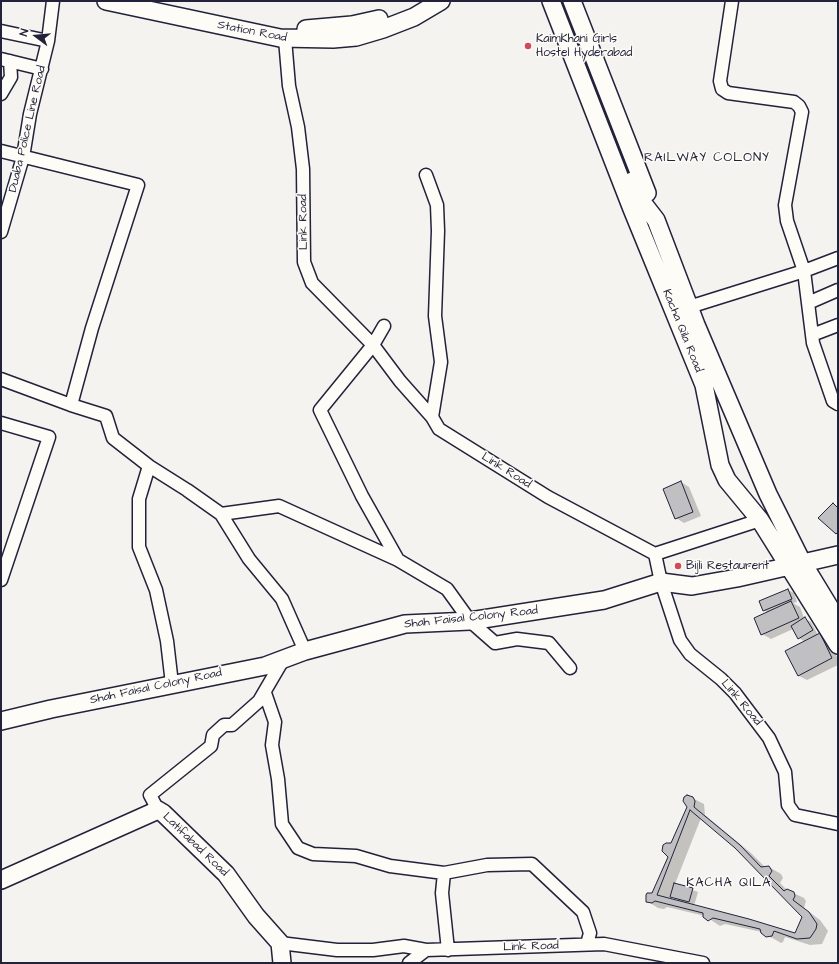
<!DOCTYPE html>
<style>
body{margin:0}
#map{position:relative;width:839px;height:964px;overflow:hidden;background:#f4f3ef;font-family:"Architects Daughter",sans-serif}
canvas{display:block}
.frame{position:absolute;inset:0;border:2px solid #22223b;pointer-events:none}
.north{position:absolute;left:16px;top:16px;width:40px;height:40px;-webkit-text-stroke:3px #fdfcf7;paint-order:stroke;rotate:286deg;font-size:11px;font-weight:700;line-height:16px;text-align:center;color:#22223b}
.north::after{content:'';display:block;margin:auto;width:14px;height:18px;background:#22223b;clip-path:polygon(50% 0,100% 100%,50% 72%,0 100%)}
</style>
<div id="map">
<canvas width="839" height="964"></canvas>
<div class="frame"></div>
<div class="north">N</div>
</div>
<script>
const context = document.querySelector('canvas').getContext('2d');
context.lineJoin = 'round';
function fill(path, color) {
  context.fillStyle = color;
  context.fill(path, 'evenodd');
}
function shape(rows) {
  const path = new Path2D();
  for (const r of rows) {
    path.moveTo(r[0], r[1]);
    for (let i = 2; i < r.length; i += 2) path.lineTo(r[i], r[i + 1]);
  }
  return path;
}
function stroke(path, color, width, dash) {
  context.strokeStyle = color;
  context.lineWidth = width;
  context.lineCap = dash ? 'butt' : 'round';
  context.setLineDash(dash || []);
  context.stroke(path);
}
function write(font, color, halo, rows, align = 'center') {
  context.font = font + ' "Architects Daughter",sans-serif';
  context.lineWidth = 3;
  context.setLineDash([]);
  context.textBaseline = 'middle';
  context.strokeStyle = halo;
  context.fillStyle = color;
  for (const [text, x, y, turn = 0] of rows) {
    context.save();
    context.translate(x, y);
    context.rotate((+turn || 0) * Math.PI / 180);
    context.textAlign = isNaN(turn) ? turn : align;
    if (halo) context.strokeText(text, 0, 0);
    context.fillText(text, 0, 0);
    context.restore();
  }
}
fill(shape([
 [681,482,689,487,701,516,684,523,676,518],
 [788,590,794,593,797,602,793,603,800,607,804,618,811,622,818,635,828,639,838,659,838,665,807,680,799,676,805,642,799,638,793,629,771,639,762,634,768,613,764,610],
 [692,798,704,804,705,815,751,853,766,868,769,867,781,874,783,878,780,883,787,890,804,898,806,901,804,908,820,920,828,931,822,944,810,945,785,937,783,942,781,943,762,932,725,924,720,926,705,916,667,907,664,909,658,908,647,901,653,894],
 [701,818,736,848,804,917,795,934,694,906,698,892,675,884],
 [671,896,680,901,669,899]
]), '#0003');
const building = shape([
 [681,481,693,512,675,519,663,489,681,481],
 [833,503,838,508,838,532,836,534,818,518,833,503],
 [788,589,792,599,763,611,759,601,788,589],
 [791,601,799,618,761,635,754,618,791,601],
 [805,617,813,630,798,639,791,626,805,617],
 [820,633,832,658,798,676,785,651,820,633],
 [687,795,693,797,695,801,694,807,740,845,761,867,769,866,772,871,769,876,784,891,787,889,794,892,795,896,793,900,809,912,817,924,816,929,810,938,797,939,774,931,772,936,766,937,761,933,760,929,713,918,708,921,703,917,703,913,655,901,652,903,646,902,646,895,647,893,652,893,668,857,662,851,663,845,666,843,671,843,687,807,683,801,684,797,687,795],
 [690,810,735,848,802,917,795,933,749,919,657,895,690,810],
 [674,883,693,888,689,902,670,897,674,883]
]);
fill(building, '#c0bfc2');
stroke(building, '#22223b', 1);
const street = shape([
 [732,1,720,81,722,89,728,93,794,102,799,106,802,112,785,205,787,221,804,271,838,258],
 [1,31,48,41],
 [285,39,289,86,298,127,303,169,304,262,312,283,373,345,400,381,432,417,439,429,548,497,655,554,661,582,680,640,690,654,721,679,735,693,769,738,785,772,788,805,795,815,838,824],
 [1,59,42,69],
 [1,94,11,77,10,61],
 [1,151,138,185,92,328,71,405,106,416,113,438,149,466,139,499,139,547,156,590,167,641,172,684],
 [426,175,437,205,438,231,435,316,441,362,432,417],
 [1,232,23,157,30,114,48,41,53,1],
 [808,303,838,290],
 [689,307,804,271,813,343,833,401,838,404],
 [384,326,373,345,320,410,362,496,398,560],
 [812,335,838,325],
 [1,379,71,405],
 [1,423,49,437,1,580],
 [149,466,187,490,221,514,249,559,282,599,305,651],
 [221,514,279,506,398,560,447,589,470,621,495,643,517,639,549,643,570,668],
 [655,554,760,520],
 [265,693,275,722,272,745,278,779,282,824,298,848,313,854,356,856,390,866,444,873,487,865,532,864,583,912,590,933,587,944],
 [158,810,150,795,211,746,213,735,224,725,232,725,259,701,283,660],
 [444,873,442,893,448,950],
 [280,943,337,950,373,950,404,946,426,950],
 [409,963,426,950,604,944,703,963]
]);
const secondary = shape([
 [106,1,280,38,333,39,356,37,383,29,414,17,441,1],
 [551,1,632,209,704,385,720,465,727,480,760,520,838,645],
 [572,1,647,193],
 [306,29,352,25,379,19],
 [632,181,639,198,656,220,696,325,768,494,802,562,838,621],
 [1,721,51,709,265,666,305,651,405,624,470,621,604,600,661,582,692,586,737,578,838,555],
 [1,880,158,810,163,813,226,874,256,916,280,943,282,963]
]);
stroke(street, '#22223b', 15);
stroke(secondary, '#22223b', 20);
stroke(street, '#fdfcf7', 12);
stroke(secondary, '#fdfcf7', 17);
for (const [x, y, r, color] of [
 [528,46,4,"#d1495b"],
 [678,566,4,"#d1495b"]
]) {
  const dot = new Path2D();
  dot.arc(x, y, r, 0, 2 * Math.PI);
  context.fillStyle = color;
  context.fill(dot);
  stroke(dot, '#fdfcf7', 1.5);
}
write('12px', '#22223b', '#fdfcf7', [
 ["Station Road",252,32,11],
 ["Duaba Police Line Road",28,129,-77],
 ["Link Road",304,222,-91],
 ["Kacha Qila Road",682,331,68],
 ["Link Road",506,471,32],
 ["Shah Faisal Colony Road",471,618,-6],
 ["Shah Faisal Colony Road",156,687,-12],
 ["Link Road",741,703,50],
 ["Latifabad Road",195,845,44],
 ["Link Road",531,947,-2]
]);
write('12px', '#22223b', '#fdfcf7', [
 ["KaimKhani Girls",536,39],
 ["Hostel Hyderabad",536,53],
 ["Bijli Restaurent",686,566]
], 'left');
context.letterSpacing = '1px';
write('13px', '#22223b', '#fdfcf7', [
 ["RAILWAY COLONY",707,158],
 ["KACHA QILA",729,883]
]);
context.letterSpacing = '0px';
</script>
